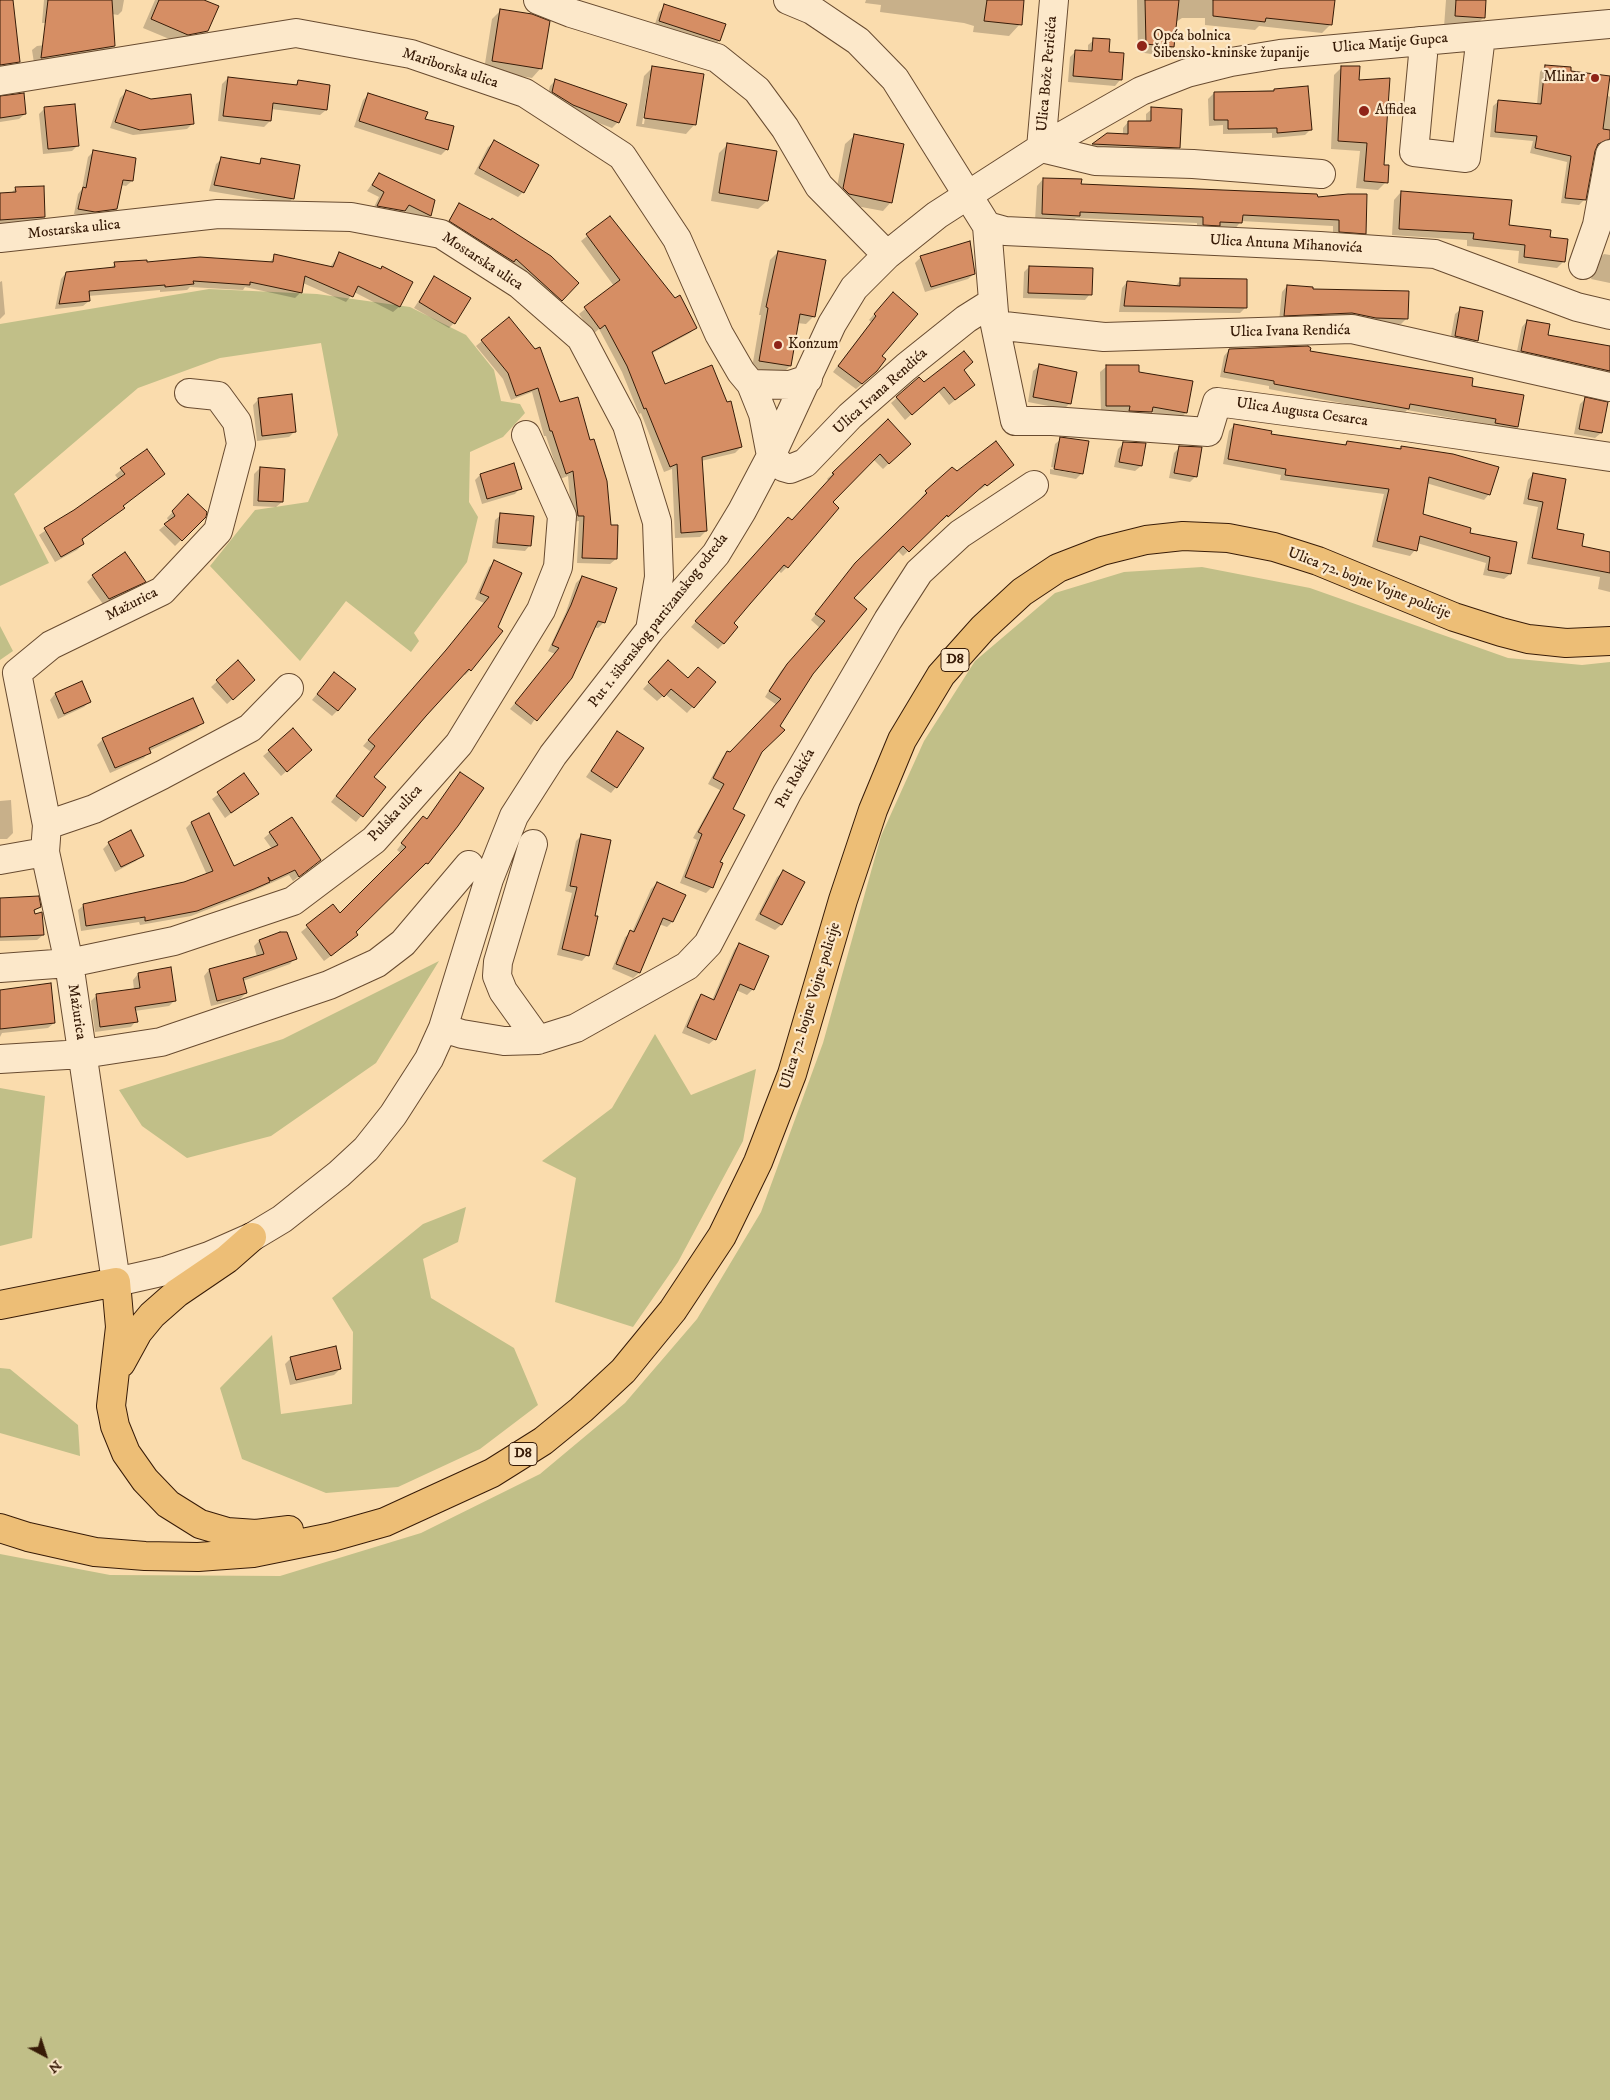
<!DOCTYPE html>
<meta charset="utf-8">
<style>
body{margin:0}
#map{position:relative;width:1610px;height:2100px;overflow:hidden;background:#fadcad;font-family:"IM FELL DW Pica",serif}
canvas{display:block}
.north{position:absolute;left:20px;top:2030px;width:50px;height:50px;-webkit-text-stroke:4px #fce8ca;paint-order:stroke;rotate:140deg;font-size:14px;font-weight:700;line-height:20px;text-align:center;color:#371b07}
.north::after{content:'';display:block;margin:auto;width:18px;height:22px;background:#371b07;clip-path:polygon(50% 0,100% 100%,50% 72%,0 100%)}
</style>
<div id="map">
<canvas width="1610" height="2100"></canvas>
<div class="north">N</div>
</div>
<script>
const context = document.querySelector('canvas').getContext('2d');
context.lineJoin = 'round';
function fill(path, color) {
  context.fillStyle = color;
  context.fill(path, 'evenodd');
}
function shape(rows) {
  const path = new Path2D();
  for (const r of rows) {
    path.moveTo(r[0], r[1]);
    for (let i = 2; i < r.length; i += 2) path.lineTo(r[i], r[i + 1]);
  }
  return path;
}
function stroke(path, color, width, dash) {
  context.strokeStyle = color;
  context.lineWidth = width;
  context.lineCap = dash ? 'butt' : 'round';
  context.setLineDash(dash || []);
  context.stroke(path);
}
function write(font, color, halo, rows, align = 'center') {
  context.font = font + ' "IM FELL DW Pica",serif';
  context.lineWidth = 4.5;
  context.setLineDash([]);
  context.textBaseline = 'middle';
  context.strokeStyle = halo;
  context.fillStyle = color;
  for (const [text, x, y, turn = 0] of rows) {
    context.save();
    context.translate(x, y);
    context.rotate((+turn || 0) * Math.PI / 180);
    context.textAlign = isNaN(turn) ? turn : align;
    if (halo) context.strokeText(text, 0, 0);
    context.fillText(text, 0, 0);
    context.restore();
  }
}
fill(shape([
 [209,289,317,294,410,307,466,335,494,370,501,401,520,404,525,413,503,437,470,452,469,502,478,517,467,562,414,633,419,641,411,652,346,601,300,661,210,566,255,510,308,502,338,435,321,343,220,358,138,388,14,494,49,563,0,586,0,324],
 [1202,567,1310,588,1508,658,1582,665,1610,662,1610,2100,0,2100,0,1554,110,1575,280,1576,421,1533,540,1474,625,1403,697,1319,761,1212,823,1043,881,836,924,741,975,661,1055,593,1124,572],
 [0,626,13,651,0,660],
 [439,961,376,1063,271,1136,187,1158,142,1126,119,1090,283,1039],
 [655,1034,691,1095,756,1069,743,1141,678,1262,633,1327,555,1302,576,1178,542,1161,612,1108],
 [0,1088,45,1096,32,1238,0,1246],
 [466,1207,458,1242,423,1259,431,1298,514,1348,538,1405,480,1449,398,1487,326,1493,242,1459,220,1388,272,1335,281,1414,352,1404,353,1332,332,1298,423,1224],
 [0,1368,10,1369,78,1425,80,1456,0,1433]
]), '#c1bf88');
fill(shape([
 [44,0,124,0,122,11,118,15,112,14,114,46,109,51,34,63,32,50,37,46,70,42,68,22,42,23],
 [155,0,201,0,207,31,198,40,179,43,143,28],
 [866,0,1023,0,1020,24,1009,36,973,32,974,26,964,23,880,12,881,5,865,3],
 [1137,0,1333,0,1331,24,1322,33,1259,26,1255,30,1205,25,1205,18,1182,18,1176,22,1173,47,1164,56,1138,52],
 [1446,0,1485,0,1484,17,1472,29,1444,27],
 [665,6,719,41,714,46,654,27,659,12],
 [501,10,540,69,532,78,484,70,492,19],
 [1094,40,1108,53,1120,80,1115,86,1068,82,1070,57,1076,51,1088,52,1088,45],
 [0,50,19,61,13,67,0,70],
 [1545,66,1569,72,1610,97,1610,145,1596,146,1584,200,1579,205,1561,203,1567,162,1530,153,1533,141,1490,137,1493,106,1499,101,1537,104,1540,72],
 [653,67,694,125,686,134,636,126,644,76],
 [650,75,652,75,644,124,642,124],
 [1342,67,1357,82,1383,166,1386,182,1378,190,1356,188,1360,151,1331,149,1334,75],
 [228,78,294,86,299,81,326,110,320,115,271,109,270,121,264,127,218,121,222,84],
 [556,80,618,122,612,128,567,111,547,98,550,86],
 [1275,90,1311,129,1305,135,1272,138,1272,133,1223,134,1223,125,1209,126,1208,99,1214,93],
 [126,92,193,123,187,129,133,135,110,128,120,98],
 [369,94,424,120,447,149,441,155,354,127,363,100],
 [0,96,25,114,19,119,0,122],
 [45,108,78,145,72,151,43,154,39,114],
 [1152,109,1179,147,1173,153,1088,149,1107,134,1123,135,1123,128,1128,122,1146,123,1146,114],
 [854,136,891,202,883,211,840,203,835,198,845,144],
 [494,142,523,192,518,197,474,174,488,147],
 [728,144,767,201,758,209,711,201,719,153],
 [93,152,132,181,126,186,121,185,116,209,110,215,89,217,74,214,78,194,82,189,88,157],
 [222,159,257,165,262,160,293,198,288,204,209,191,216,164],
 [379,174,434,200,430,216,424,221,404,211,399,216,372,211,379,197,367,191],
 [1043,179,1080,186,1316,198,1364,233,1358,240,1333,238,1333,226,1241,221,1235,229,1197,231,1197,223,1076,218,1072,222,1035,221,1037,186],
 [16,188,44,217,38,222,0,226,0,195,10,194],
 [1401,192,1549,238,1564,261,1557,268,1518,263,1519,251,1467,246,1467,240,1392,235,1394,200],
 [459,205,577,283,555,305,445,227],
 [610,218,696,328,690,333,651,354,664,385,726,404,741,447,735,453,701,461,706,531,700,537,675,538,672,469,664,472,641,413,639,414,622,372,599,329,593,334,579,314,614,286,581,241],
 [778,252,814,316,806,324,797,323,790,366,782,374,752,368,761,315,759,315,770,260],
 [340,253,411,282,399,307,393,312,354,292,346,302,303,283,301,292,295,298,245,287,243,290,190,287,187,290,160,292,160,290,88,296,89,301,83,306,55,309,61,279,66,273,110,269,115,264,269,263,275,256,330,267],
 [1604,254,1610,255,1610,283,1591,279,1599,259],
 [921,257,974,274,968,279,925,292,915,263],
 [1029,267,1090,294,1085,300,1023,298,1024,272],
 [434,278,454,323,449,328,414,308],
 [1181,279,1246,307,1240,313,1119,312,1122,288,1127,282,1175,287],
 [2,281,5,314,0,319,0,282],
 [1287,286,1311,290,1407,318,1401,324,1279,321,1282,292],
 [887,299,880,356,870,377,856,389,833,372,871,322,869,320],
 [1461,309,1476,341,1471,346,1450,342,1455,314],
 [1527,321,1546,336,1608,347,1610,345,1610,378,1516,356,1522,327],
 [482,341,559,404,610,526,616,559,610,564,577,563,579,521,572,522,568,476,560,479,546,436,544,436,532,392,511,400,503,379,476,346],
 [1229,350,1309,352,1470,387,1517,427,1511,432,1490,429,1491,425,1407,410,1403,415,1269,389,1269,386,1220,377,1224,356],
 [1039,366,1070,403,1064,409,1028,402,1033,371],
 [1106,367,1138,373,1186,413,1180,418,1150,412,1145,418,1124,416,1125,411,1101,412,1100,372],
 [962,371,968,390,949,405,938,391,905,420,891,403,919,378,924,384],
 [259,399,295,431,289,437,257,441,253,405],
 [1585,399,1601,433,1595,438,1574,434,1580,404],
 [888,421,909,444,883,469,873,459,831,502,837,508,787,567,781,573,778,570,732,624,724,643,718,649,691,627,782,524,791,522,829,481,827,479],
 [1234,425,1270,435,1343,446,1347,442,1399,450,1401,447,1489,494,1484,500,1426,483,1422,515,1468,534,1510,574,1504,579,1483,575,1486,563,1417,543,1415,550,1410,556,1372,547,1384,494,1280,480,1281,475,1223,464,1229,431],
 [1061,439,1082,473,1076,479,1050,474,1050,469,1079,474,1079,472,1051,467,1055,444],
 [1124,443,1141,466,1135,471,1114,467,1118,449],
 [1180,447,1196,476,1190,482,1169,478,1174,453],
 [146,450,117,513,81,540,83,544,77,550,55,562,39,535,119,480,115,475],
 [260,468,282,502,276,507,253,506,254,474],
 [1007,470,980,490,979,488,942,521,940,520,903,556,897,550,853,598,812,673,761,751,731,809,712,887,706,893,680,883,697,840,693,838,720,790,708,784,722,758,728,752,730,754,777,705,765,697,781,671,820,628,811,620,850,570,922,500,921,498,926,492,957,473],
 [1533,474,1555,530,1580,547,1610,553,1610,592,1598,589,1600,577,1527,564,1538,507,1523,504,1528,480],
 [480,475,520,488,515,494,482,504,475,480],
 [188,496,205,516,175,546,159,530,169,522,167,518],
 [501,515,530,545,525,551,492,548,495,520],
 [495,562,520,573,470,670,465,675,463,674,373,778,385,787,356,822,331,802,371,752,363,746,441,657,484,603,475,599,489,567],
 [93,576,144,581,139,587,103,604,87,582],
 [582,577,616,589,603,623,598,628,594,627,531,725,510,709,555,654,548,651,566,612,576,583],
 [238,662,248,685,227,704,211,687],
 [663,667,688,680,715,682,687,713,665,694,657,701,643,689],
 [334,673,338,710,332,716,312,700],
 [81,682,90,701,84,707,58,719,50,700,55,694],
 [203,722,197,728,149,751,144,758,110,773,97,745,103,739],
 [617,732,616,787,611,793,586,777],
 [269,751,304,756,281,776,263,756],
 [460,773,427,863,354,932,356,935,351,941,324,961,301,932,333,906,340,914,402,854,397,850,417,823,426,820],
 [244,775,257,794,225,818,212,799],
 [11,800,13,833,7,839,0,839,0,801],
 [209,815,233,868,272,849,264,838,270,833,320,860,293,881,289,875,247,894,191,916,140,925,139,922,81,931,78,910,84,905,184,884,207,875,186,828,191,823],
 [582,835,593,917,587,955,582,961,557,955,572,893,565,891,576,841],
 [109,843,142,855,136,861,115,872,103,849],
 [783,872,803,882,781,925,775,930,755,920,777,877],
 [657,883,672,922,667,927,659,924,639,973,633,978,612,969,625,937,632,932,651,889],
 [0,899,39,906,33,913,43,935,37,940,0,941],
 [280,933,295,958,290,964,243,981,246,993,240,999,211,1006,204,976,209,970,257,957,254,946,259,941],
 [739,944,753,989,747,995,736,990,715,1039,709,1044,682,1033,696,1001,701,996,712,1000,734,950],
 [138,974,175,1000,169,1006,135,1011,136,1021,131,1027,95,1032,91,1001,97,995,134,990,133,980],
 [0,1001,54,1023,48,1028,2,1033,0,1037],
 [291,1358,340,1369,334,1375,290,1385,285,1364]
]), '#0003');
const building = shape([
 [0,0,13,0,20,62,0,65,0,0],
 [48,0,112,0,115,46,41,58,48,0],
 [159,0,204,0,219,6,208,31,188,35,151,19,159,0],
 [987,0,1024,0,1022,25,984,21,987,0],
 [1145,0,1179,0,1174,47,1146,44,1145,0],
 [1213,0,1335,0,1332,25,1266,18,1265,22,1213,16,1213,0],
 [1456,0,1486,0,1485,18,1455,16,1456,0],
 [664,4,726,24,720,41,659,21,664,4],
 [500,9,532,14,550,21,542,69,492,61,500,9],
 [1093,38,1110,39,1109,52,1124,53,1122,80,1073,76,1075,50,1092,51,1093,38],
 [1545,65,1571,67,1571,71,1610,76,1603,129,1610,130,1610,139,1598,144,1595,151,1586,200,1565,198,1571,156,1535,148,1537,136,1495,132,1498,100,1541,104,1545,65],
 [652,66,704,74,696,125,644,118,652,66],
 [1341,66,1360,66,1359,80,1390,78,1384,165,1389,165,1388,183,1364,181,1367,143,1338,141,1341,66],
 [228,77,297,85,298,80,330,85,327,110,273,103,271,121,223,116,228,77],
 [555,79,627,104,619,123,573,105,552,92,555,79],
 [1308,86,1312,130,1277,133,1277,128,1228,129,1228,120,1214,120,1214,92,1274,91,1274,89,1308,86],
 [126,90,151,99,191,94,194,124,140,130,115,122,126,90],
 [24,93,26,114,0,118,0,96,24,93],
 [368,93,428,112,425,119,454,126,448,150,359,121,368,93],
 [75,104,79,146,48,149,44,107,75,104],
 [1151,107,1182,109,1180,148,1092,144,1107,133,1128,134,1128,121,1151,121,1151,107],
 [854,134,904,144,892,203,849,194,843,188,854,134],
 [494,140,539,165,524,193,479,168,494,140],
 [727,143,777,151,768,201,719,193,727,143],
 [93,150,136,158,133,181,123,180,117,209,95,212,78,209,83,187,86,188,93,150],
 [221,157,260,164,261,158,300,165,294,199,214,185,221,157],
 [379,173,435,200,431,216,409,205,405,211,377,206,384,192,372,185,379,173],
 [1043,178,1082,179,1081,184,1317,194,1318,197,1348,194,1367,194,1366,234,1339,232,1339,220,1243,215,1242,223,1220,222,1220,226,1203,225,1203,217,1080,212,1080,216,1042,214,1043,178],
 [44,186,45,217,0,220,0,193,16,192,15,187,44,186],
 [1401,191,1512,200,1509,225,1551,230,1550,237,1568,239,1565,262,1524,257,1525,245,1473,239,1474,233,1399,229,1401,191],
 [459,203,491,220,492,218,551,256,579,283,562,301,516,259,514,262,449,221,459,203],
 [610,216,675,298,680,295,697,328,652,352,665,384,712,365,727,402,731,401,742,447,702,457,707,531,681,533,677,464,670,467,646,408,644,409,627,366,605,325,600,329,584,307,620,280,586,234,610,216],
 [970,241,975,274,931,287,920,256,970,241],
 [778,251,826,260,815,317,800,314,791,366,759,361,768,308,766,307,778,251],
 [339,252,381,269,382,266,413,282,400,307,358,286,353,297,305,276,302,293,250,282,250,285,193,281,194,284,165,287,165,285,89,291,90,301,59,304,66,272,115,267,114,262,147,260,147,262,200,257,273,262,274,254,333,267,339,252],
 [1029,266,1093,268,1092,295,1028,293,1029,266],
 [434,276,471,298,455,324,419,302,434,276],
 [1180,278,1247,279,1247,308,1124,306,1127,281,1180,286,1180,278],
 [1287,285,1313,287,1313,289,1409,291,1408,319,1376,318,1352,313,1284,316,1287,285],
 [893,292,918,314,882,356,886,359,877,371,862,384,838,366,876,316,874,314,893,292],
 [1460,307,1483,311,1478,341,1455,336,1460,307],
 [509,317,535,349,540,347,560,402,578,397,590,440,594,439,607,481,611,525,618,525,617,559,582,558,584,516,578,516,573,471,566,474,552,431,550,431,538,388,516,396,508,373,481,340,509,317],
 [1527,320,1550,324,1548,335,1610,346,1610,371,1521,351,1527,320],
 [1308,346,1311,348,1310,351,1473,378,1472,386,1524,395,1518,427,1495,423,1496,419,1410,404,1409,409,1274,384,1274,381,1224,372,1229,349,1308,346],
 [964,351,973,362,964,370,975,385,955,400,944,387,912,415,896,397,919,377,924,382,964,351],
 [1039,364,1077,372,1071,404,1033,397,1039,364],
 [1106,365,1139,365,1139,372,1193,381,1187,413,1153,407,1152,412,1129,411,1130,406,1106,406,1106,365],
 [292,394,296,432,262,436,258,398,292,394],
 [1585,397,1608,402,1602,433,1579,429,1585,397],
 [888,419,911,444,889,464,880,454,833,502,839,508,788,568,784,565,750,604,734,623,738,627,724,644,695,621,788,517,792,520,834,474,832,473,888,419],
 [1234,424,1272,431,1271,434,1346,445,1347,441,1401,449,1401,446,1453,454,1499,467,1490,495,1429,477,1423,514,1471,528,1470,533,1517,542,1511,574,1488,570,1490,557,1420,536,1417,551,1377,541,1389,489,1285,475,1286,469,1228,459,1234,424],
 [1060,437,1089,441,1083,474,1054,469,1060,437],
 [996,441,1014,465,987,486,985,484,948,517,947,515,909,552,903,546,854,598,867,609,813,674,780,726,785,730,762,752,733,809,745,815,720,862,723,863,713,888,685,877,702,834,698,832,724,784,713,778,727,751,730,752,781,699,769,691,787,664,825,621,815,614,855,563,927,493,925,491,952,467,957,471,996,441],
 [1123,442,1146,443,1142,466,1119,462,1123,442],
 [1179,446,1202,447,1197,477,1174,473,1179,446],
 [147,449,165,474,123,506,125,508,82,539,84,544,61,557,44,528,74,510,125,474,120,468,147,449],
 [514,463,522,489,487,499,480,474,514,463],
 [260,467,285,469,283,502,258,501,260,467],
 [1533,473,1566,479,1557,529,1584,534,1582,546,1610,552,1610,573,1532,558,1543,502,1528,499,1533,473],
 [188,494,207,512,206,517,182,541,164,524,175,516,172,511,188,494],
 [500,513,534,516,531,546,497,543,500,513],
 [125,552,146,582,109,599,92,575,125,552],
 [494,560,522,573,498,627,503,631,471,671,469,669,426,716,374,777,386,787,363,817,336,796,375,746,368,740,446,650,489,597,480,593,494,560],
 [582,576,617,588,605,623,598,621,572,678,537,721,515,703,559,648,552,645,571,605,582,576],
 [238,660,255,680,233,700,216,680,238,660],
 [668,660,688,678,698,667,716,682,694,708,671,689,664,697,648,682,668,660],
 [334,672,356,689,338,711,317,694,334,672],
 [82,681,91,702,64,714,55,693,82,681],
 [193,698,204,723,149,748,151,753,115,768,102,738,193,698],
 [293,728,312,750,287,772,268,750,293,728],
 [617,731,644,748,617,788,591,771,617,731],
 [460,772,484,788,458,826,428,864,426,863,356,932,358,935,331,956,306,925,333,904,340,913,406,847,401,843,423,816,427,819,460,772],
 [244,773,259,794,231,813,217,792,244,773],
 [209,813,234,866,278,845,269,832,292,817,321,860,299,877,295,870,271,881,268,877,270,882,254,889,197,911,145,921,145,917,86,926,83,904,184,882,213,871,191,822,209,813],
 [131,830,144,856,121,867,108,842,131,830],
 [581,834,611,840,595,916,598,916,589,956,562,949,577,887,570,886,581,834],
 [783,870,805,882,782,925,760,914,783,870],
 [657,882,686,895,673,922,663,918,640,973,616,964,630,930,634,932,657,882],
 [39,896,41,907,34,910,35,914,42,912,44,935,0,937,0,898,39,896],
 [280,932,287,932,297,959,243,978,247,993,217,1001,209,969,264,954,259,940,280,932],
 [739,943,769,956,754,990,740,984,716,1040,687,1027,701,994,714,1000,739,943],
 [171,967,176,1001,135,1007,138,1022,100,1027,96,994,140,988,138,973,171,967],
 [51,983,55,1023,0,1029,0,990,51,983],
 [336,1346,341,1369,296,1380,290,1357,336,1346]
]);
fill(building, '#d68e64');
stroke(building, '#371b07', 1);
const minor = shape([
 [538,0,571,13,717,58,757,90,785,128,819,186,887,255],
 [788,0,812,10,858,41,895,79,987,226,995,325,1015,421,1052,421,1208,432,1217,402,1406,427,1610,457],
 [1054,0,1041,148,1095,161,1193,164,1321,174],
 [1419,41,1423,55,1414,152,1466,158,1481,36],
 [0,81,296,33,411,54,525,93,622,156,677,239,719,334,741,372,751,384,790,385,808,379],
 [987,226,1005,231,1320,246,1435,254,1577,307,1610,315],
 [0,238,218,214,351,217,441,234,519,284,581,338,627,425,657,522,659,577,650,630],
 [1583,265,1597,225,1610,154],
 [995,325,1104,337,1352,329,1610,387],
 [751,384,763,414,771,456,783,467,790,469,805,463,850,416,906,367,966,319,993,302],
 [189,393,218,396,237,422,241,444,218,531,162,591,51,645,17,673,47,825,45,852,69,963,116,1282,165,1271,209,1256,252,1237,282,1219,339,1174,366,1149,393,1115,429,1059,443,1028,489,879,514,816,553,755,650,630,716,554,742,511,771,456,832,324,854,288,887,255,937,215,1041,148,1141,91,1187,73,1231,62,1280,54,1610,24],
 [47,825,94,809,162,775,250,728,289,688],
 [533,844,498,962,497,976,503,991,538,1040],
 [0,860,45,852],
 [0,968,69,963,174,941,293,901,374,840,459,744,541,610,558,567,562,516,526,435],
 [443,1028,462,1034,504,1041,538,1040,576,1028,687,966,708,944,787,793,888,620,919,572,960,534,1034,485],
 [0,1059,83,1054,161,1042,329,985,377,963,403,943,469,865]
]);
const major = shape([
 [0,1305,116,1282,120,1327,111,1406,115,1426,126,1453,145,1480,168,1504,200,1524,227,1532,256,1534,289,1530],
 [121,1363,138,1332,152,1315,177,1293,227,1259,252,1237],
 [0,1528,28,1537,95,1552,145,1556,198,1557,253,1553,332,1537,385,1522,492,1473,543,1441,581,1410,623,1371,673,1310,722,1236,758,1162,792,1074,843,900,873,810,902,740,941,675,983,628,1022,592,1058,568,1102,551,1146,540,1183,536,1228,538,1274,547,1318,561,1454,617,1501,632,1528,639,1566,643,1610,641]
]);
stroke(minor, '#684b30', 30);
stroke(major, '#371b07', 30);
stroke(minor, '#fce8ca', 28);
stroke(major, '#edbe76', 28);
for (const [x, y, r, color] of [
 [1142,46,6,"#8f2418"],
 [1595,78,5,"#8f2418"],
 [1364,111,6,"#8f2418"],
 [778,345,5,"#8f2418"]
]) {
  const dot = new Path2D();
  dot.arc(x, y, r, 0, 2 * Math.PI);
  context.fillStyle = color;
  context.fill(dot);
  stroke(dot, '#fce8ca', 2);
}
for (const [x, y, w] of [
 [955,660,28],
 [523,1454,28]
]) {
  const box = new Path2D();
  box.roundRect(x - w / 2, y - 11.5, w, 23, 4);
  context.fillStyle = '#fce8ca';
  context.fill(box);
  stroke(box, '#371b07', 1);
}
write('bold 14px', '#371b07', null, [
 ["D8",955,660],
 ["D8",523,1454]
]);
write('15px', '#371b07', '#fce8ca', [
 ["Opća bolnica",1153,37],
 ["Šibensko-kninske županije",1153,54],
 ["Mlinar",1585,78,"right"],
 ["Affidea",1375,111],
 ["Konzum",788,345]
], 'left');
write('15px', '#371b07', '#fce8ca', [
 ["Ulica Matije Gupca",1390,44,-5],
 ["Mariborska ulica",450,69,18],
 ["Ulica Bože Peričića",1048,74,-85],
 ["Mostarska ulica",74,230,-6],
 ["Ulica Antuna Mihanovića",1286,245,3],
 ["Mostarska ulica",482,262,33],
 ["Ulica Ivana Rendića",1290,332,-1],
 ["Ulica Ivana Rendića",881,392,-42],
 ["Ulica Augusta Cesarca",1302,413,8],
 ["Ulica 72. bojne Vojne policije",1369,584,21],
 ["Mažurica",132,605,-27],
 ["Put 1. šibenskog partizanskog odreda",659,621,-52],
 ["Put Rokića",796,779,-61],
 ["Pulska ulica",396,814,-47],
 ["Ulica 72. bojne Vojne policije",811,1006,-73],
 ["Mažurica",76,1012,81]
]);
</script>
